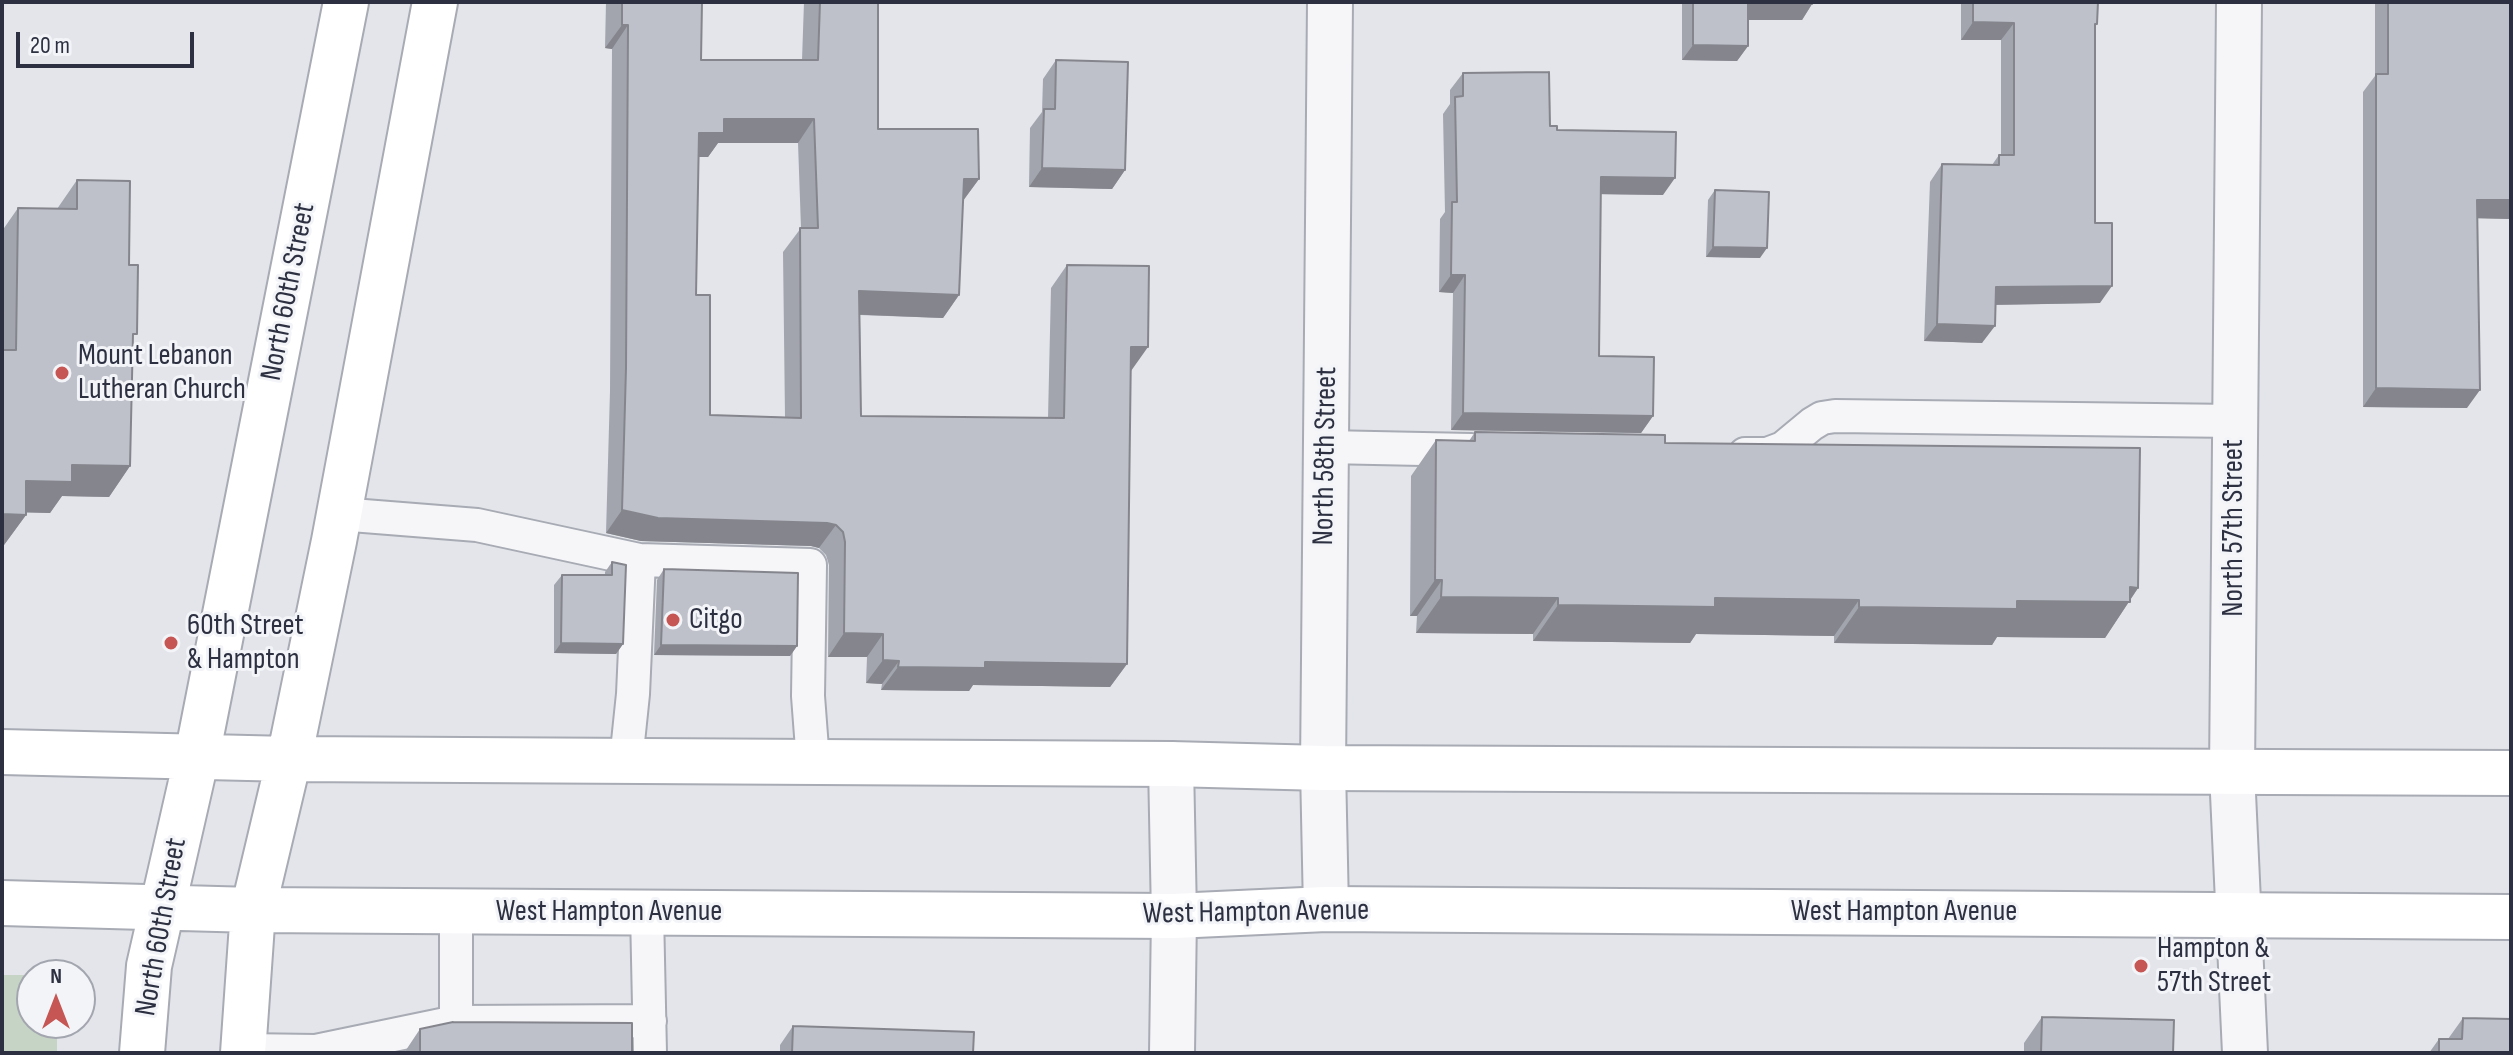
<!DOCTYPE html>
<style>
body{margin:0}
#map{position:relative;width:2513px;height:1055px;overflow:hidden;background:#e3e5ea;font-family:"Sofia Sans Condensed",sans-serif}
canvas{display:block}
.frame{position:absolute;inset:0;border:4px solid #2c3041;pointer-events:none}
.north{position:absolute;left:16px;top:959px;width:80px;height:80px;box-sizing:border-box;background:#f3f4f8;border:2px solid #a3a6af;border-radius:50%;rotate:0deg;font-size:22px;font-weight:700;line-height:32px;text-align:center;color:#2c3041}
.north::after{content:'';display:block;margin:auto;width:28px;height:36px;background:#c55653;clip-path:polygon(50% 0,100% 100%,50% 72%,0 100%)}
.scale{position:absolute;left:16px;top:32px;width:178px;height:36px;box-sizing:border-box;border:4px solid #2c3041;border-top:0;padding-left:10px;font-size:24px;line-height:28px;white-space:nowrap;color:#2c3041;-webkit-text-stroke:6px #f3f4f8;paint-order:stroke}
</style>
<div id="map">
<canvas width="2513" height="1055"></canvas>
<div class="frame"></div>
<div class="north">N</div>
<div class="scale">20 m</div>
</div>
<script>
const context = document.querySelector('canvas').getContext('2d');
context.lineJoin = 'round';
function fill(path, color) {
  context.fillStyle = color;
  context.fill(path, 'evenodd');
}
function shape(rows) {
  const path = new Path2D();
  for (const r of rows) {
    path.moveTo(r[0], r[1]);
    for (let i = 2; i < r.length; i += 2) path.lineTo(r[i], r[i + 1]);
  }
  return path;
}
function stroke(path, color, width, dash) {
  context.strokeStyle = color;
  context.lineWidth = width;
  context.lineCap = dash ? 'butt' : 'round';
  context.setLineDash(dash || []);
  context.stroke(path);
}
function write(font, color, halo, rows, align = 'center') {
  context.font = font + ' "Sofia Sans Condensed",sans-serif';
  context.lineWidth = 6;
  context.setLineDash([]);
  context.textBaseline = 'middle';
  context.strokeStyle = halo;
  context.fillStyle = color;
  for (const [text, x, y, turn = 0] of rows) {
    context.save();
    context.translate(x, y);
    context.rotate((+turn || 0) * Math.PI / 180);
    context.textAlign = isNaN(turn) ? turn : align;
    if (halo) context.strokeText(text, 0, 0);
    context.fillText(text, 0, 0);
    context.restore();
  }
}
fill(shape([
 [2,975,32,975,32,1023,57,1023,57,1053,2,1053]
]), '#c6d4c5');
const lane = shape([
 [1326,447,1471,450],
 [1745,454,1767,454,1783,448,1812,424,1822,418,1835,416,2235,421],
 [339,514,477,525,639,560,810,565,808,696,813,762],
 [626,761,633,694,639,560],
 [456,911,456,1022,650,1021],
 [647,912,650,1053],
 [243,1050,316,1051,456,1022]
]);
const street = shape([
 [2239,2,2232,772,2245,1053],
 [1171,764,1174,916,1172,1053],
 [1326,909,1323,768,1330,2]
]);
const secondary = shape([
 [2,752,289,759,1171,764,1323,768,2511,773],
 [2,903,253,910,1174,916,1326,909,2511,917],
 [142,1053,149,966,197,756,346,2],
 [243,1053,253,910,289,759,334,541,435,2]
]);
stroke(lane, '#a8abb4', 36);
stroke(street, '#a8abb4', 48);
stroke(secondary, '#a8abb4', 48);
stroke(lane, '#f6f6f9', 32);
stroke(street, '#f6f6f9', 44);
stroke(secondary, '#fff', 44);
fill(shape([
 [606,2,702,2,701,60,802,60,804,2,878,2,878,129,979,179,963,201,959,295,943,318,860,315,861,416,1048,418,1051,288,1067,265,1131,371,1130,371,1127,664,1110,687,973,685,969,691,881,690,882,684,866,683,867,657,828,657,829,565,826,555,819,548,811,546,641,541,606,533,610,391,612,49,605,48],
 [718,143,798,143,801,228,783,252,785,417,710,415,696,295,699,157,708,157],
 [1682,2,1812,2,1812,4,1802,20,1748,20,1748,46,1737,61,1682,60],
 [1961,2,2098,2,2097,24,2095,27,2095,223,2100,303,1995,305,1982,343,1924,341,1930,182,1942,164,1992,165,1999,155,2001,155,2001,40,1961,40],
 [2375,2,2511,2,2511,219,2477,218,2467,408,2363,407,2363,92,2375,76],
 [1056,60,1125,170,1112,189,1029,187,1030,128,1042,112,1043,79],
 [1463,73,1663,195,1601,194,1599,356,1653,416,1641,433,1451,430,1453,293,1439,292,1440,219,1445,212,1443,114,1450,104,1450,90],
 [77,180,129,265,133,340,130,466,109,497,62,496,50,513,26,512,26,515,4,545,2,545,2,231,18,208,57,209],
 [1715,190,1760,258,1706,257,1708,200],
 [1475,432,1665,443,2138,588,2105,638,1997,637,1992,645,1834,643,1834,636,1696,634,1690,643,1533,641,1533,634,1416,633,1417,616,1410,616,1411,476,1436,440,1469,441],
 [612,562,623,644,616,654,554,653,554,585,562,575,605,575,605,572],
 [664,569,797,646,790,656,654,655,657,580],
 [2042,1017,2173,1053,2024,1053,2024,1043],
 [2463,1018,2511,1053,2429,1053,2439,1039,2448,1039],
 [793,1026,973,1053,780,1053,780,1045],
 [420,1029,632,1053,404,1053]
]), '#a3a5ae');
fill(shape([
 [1748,4,1812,4,1802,20,1737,20],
 [1973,22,2014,23,2001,40,1961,40],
 [622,25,628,25,612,49,605,48],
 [1693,45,1748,46,1737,61,1682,60],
 [724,119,814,119,798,143,718,143,708,157,683,157,699,133],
 [1042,168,1125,170,1112,189,1029,187],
 [1601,177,1675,178,1663,195,1589,194],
 [964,179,979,179,962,202],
 [2477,200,2511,200,2511,219,2464,218],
 [1713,247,1767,248,1760,258,1706,257],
 [1451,275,1465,275,1453,293,1439,292],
 [2112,286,2100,303,1984,305,1996,287],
 [859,291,959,295,943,318,843,314],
 [1937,324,1995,326,1982,343,1924,341],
 [1131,347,1148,347,1131,371,1114,371],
 [2376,388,2480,390,2467,408,2363,407],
 [1463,413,1653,416,1641,433,1451,430],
 [72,465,130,466,109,497,62,496,50,513,4,512,26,481],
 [622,510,827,523,836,525,819,548,811,546,641,541,606,533],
 [2,514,26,515,4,545,2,545],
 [1435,580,1442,580,1417,616,1410,616],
 [2130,587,2138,588,2105,638,1997,637,1992,645,1834,643,1859,607,2017,601],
 [1441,597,1558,598,1533,634,1416,633],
 [1715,598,1859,600,1834,636,1696,634,1690,643,1533,641,1558,605],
 [844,633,883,634,867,657,828,657],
 [561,643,623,644,616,654,554,653],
 [661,645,797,646,790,656,654,655],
 [883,660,899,661,882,684,866,683],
 [985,662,1127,664,1110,687,973,685,969,691,881,690,898,667]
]), '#85868d');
const building = shape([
 [622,2,702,2,701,60,818,60,820,2,878,2,878,129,978,129,979,179,964,179,959,295,859,291,861,416,1064,418,1067,265,1149,266,1148,347,1131,347,1127,664,985,662,985,668,898,667,899,661,883,660,883,634,844,633,845,542,843,532,836,525,827,523,658,518,622,510,626,368,628,25,622,25,622,2],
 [724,119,814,119,818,228,800,228,801,418,710,415,710,295,696,295,699,133,724,133,724,119],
 [1693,2,1812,2,1812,4,1748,4,1748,46,1693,45,1693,2],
 [1973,2,2098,2,2097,24,2095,24,2095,223,2112,223,2112,286,1996,287,1995,326,1937,324,1942,164,1999,165,1999,155,2014,155,2014,23,1973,22,1973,2],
 [2388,2,2511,2,2511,200,2477,200,2480,390,2376,388,2376,74,2388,74,2388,2],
 [1056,60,1128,62,1125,170,1042,168,1044,109,1055,109,1056,60],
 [1549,72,1550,126,1557,126,1557,130,1676,132,1675,178,1601,177,1599,356,1654,357,1653,416,1463,413,1465,275,1451,275,1452,202,1457,202,1455,97,1463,96,1463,73,1549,72],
 [77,180,130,181,129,265,138,265,137,334,133,334,130,466,72,465,72,482,26,481,26,515,2,514,2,350,16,350,18,208,77,209,77,180],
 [1715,190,1769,192,1767,248,1713,247,1715,190],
 [1475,432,1665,435,1665,443,2140,448,2138,588,2130,587,2130,602,2017,601,2017,609,1859,607,1859,600,1715,598,1715,607,1558,605,1558,598,1441,597,1442,580,1435,580,1436,440,1475,441,1475,432],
 [612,562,626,565,623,644,561,643,562,575,612,575,612,562],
 [664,569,798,573,797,646,661,645,664,569],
 [2042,1017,2174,1020,2173,1053,2041,1053,2042,1017],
 [2463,1018,2511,1019,2511,1053,2439,1053,2439,1039,2462,1039,2463,1018],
 [453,1022,632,1023,632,1053,420,1053,420,1029,453,1022],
 [793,1026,974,1032,973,1053,792,1053,793,1026]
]);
fill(building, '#bec0ca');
stroke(building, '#85868d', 2);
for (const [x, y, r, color] of [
 [62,373,8,"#c55653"],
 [673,620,8,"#c55653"],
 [171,643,8,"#c55653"],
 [2141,966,8,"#c55653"]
]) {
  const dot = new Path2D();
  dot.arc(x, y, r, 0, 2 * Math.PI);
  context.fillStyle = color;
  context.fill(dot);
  stroke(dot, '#f3f4f8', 3);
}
write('30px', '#2c3041', '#f3f4f8', [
 ["North 60th Street",289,292,-79],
 ["North 58th Street",1326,456,-89],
 ["North 57th Street",2234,528,-90],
 ["West Hampton Avenue",609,912],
 ["West Hampton Avenue",1904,912],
 ["West Hampton Avenue",1256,913,-1],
 ["North 60th Street",162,927,-80]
]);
write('30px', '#2c3041', '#f3f4f8', [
 ["Mount Lebanon",78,356],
 ["Lutheran Church",78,390],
 ["Citgo",689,620],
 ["60th Street",187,626],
 ["& Hampton",187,660],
 ["Hampton &",2157,949],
 ["57th Street",2157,983]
], 'left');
</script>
